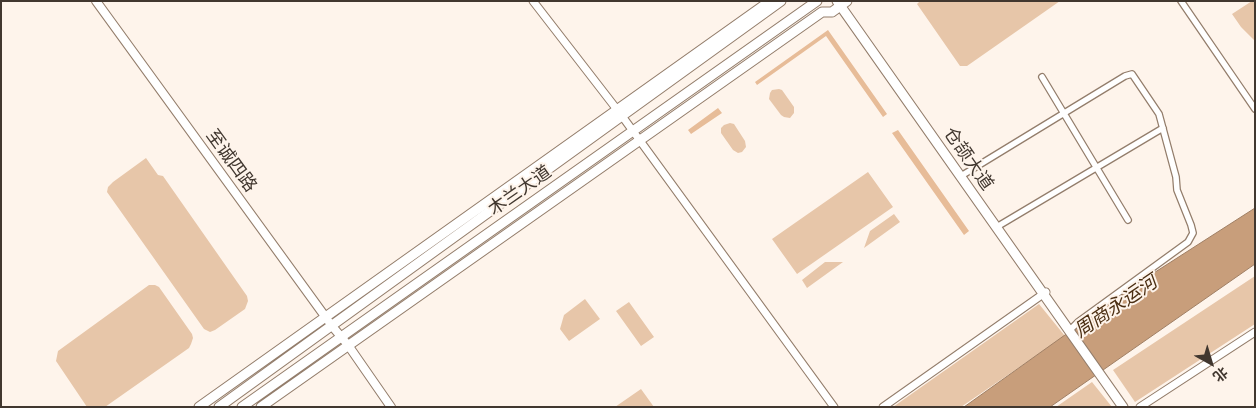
<!DOCTYPE html>
<meta charset="utf-8">
<style>
body{margin:0}
#map{position:relative;width:1256px;height:408px;overflow:hidden;background:#fef4eb;font-family:"PT Serif","Noto Sans SC",serif}
canvas{display:block}
.frame{position:absolute;inset:0;border:2px solid #41372f;pointer-events:none}
.north{position:absolute;left:1186px;top:338px;width:50px;height:50px;-webkit-text-stroke:4px #fef4eb;paint-order:stroke;rotate:141deg;font-size:14px;font-weight:700;line-height:20px;text-align:center;color:#41372f}
.north::after{content:'';display:block;margin:auto;width:18px;height:22px;background:#41372f;clip-path:polygon(50% 0,100% 100%,50% 72%,0 100%)}
</style>
<div id="map">
<canvas width="1256" height="408"></canvas>
<div class="frame"></div>
<div class="north">北</div>
</div>
<script>
const context = document.querySelector('canvas').getContext('2d');
context.lineJoin = 'round';
function fill(path, color) {
  context.fillStyle = color;
  context.fill(path, 'evenodd');
}
function shape(rows) {
  const path = new Path2D();
  for (const r of rows) {
    path.moveTo(r[0], r[1]);
    for (let i = 2; i < r.length; i += 2) path.lineTo(r[i], r[i + 1]);
  }
  return path;
}
function stroke(path, color, width, dash) {
  context.strokeStyle = color;
  context.lineWidth = width;
  context.lineCap = dash ? 'butt' : 'round';
  context.setLineDash(dash || []);
  context.stroke(path);
}
function write(font, color, halo, rows, align = 'center') {
  context.font = font + ' "PT Serif","Noto Sans SC",serif';
  context.lineWidth = 4;
  context.setLineDash([]);
  context.textBaseline = 'middle';
  context.strokeStyle = halo;
  context.fillStyle = color;
  for (const [text, x, y, turn = 0] of rows) {
    context.save();
    context.translate(x, y);
    context.rotate((+turn || 0) * Math.PI / 180);
    context.textAlign = isNaN(turn) ? turn : align;
    if (halo) context.strokeText(text, 0, 0);
    context.fillText(text, 0, 0);
    context.restore();
  }
}
fill(shape([
 [920,1,1060,1,967,66,960,66,917,4],
 [1252,1,1255,1,1255,41,1241,27,1232,14],
 [779,89,782,90,794,107,794,113,790,118,784,117,781,115,769,99,770,93,772,90],
 [730,123,734,124,745,141,746,147,742,152,738,153,733,150,721,133,721,128,724,125],
 [146,158,158,175,163,176,247,296,248,301,245,309,215,330,210,332,204,329,107,192,108,187,113,182],
 [868,172,893,207,797,274,772,239],
 [894,214,900,222,864,248,870,231],
 [825,262,843,262,807,288,802,280],
 [1255,276,1255,324,1135,402,1113,370],
 [149,285,155,285,159,287,192,334,193,338,191,344,189,348,105,407,87,407,56,361,58,351],
 [585,299,600,319,569,341,560,329,564,315],
 [629,302,654,337,641,346,616,311],
 [1039,304,1065,336,961,407,893,407],
 [1092,382,1112,407,1056,407],
 [641,389,654,407,615,407]
]), '#e7c6a9');
fill(shape([
 [828,30,887,114,883,117,826,36,757,85,755,82],
 [718,108,722,113,691,134,688,130],
 [898,130,969,231,964,235,892,133]
]), '#e7bc98');
const water = shape([
 [1255,208,1255,264,1050,407,964,407,1135,285,1255,208]
]);
fill(water, '#c89e7b');
stroke(water, '#a07f64', 1);
const minor = shape([
 [1181,1,1255,109],
 [1042,77,1128,220],
 [961,176,1125,76,1132,74,1159,114,1176,177,1177,190,1191,225,1193,233,1188,242,1078,322,1072,328],
 [1000,225,1163,128]
]);
const tertiary = shape([
 [533,1,622,116,834,407],
 [883,407,1046,292],
 [1140,407,1255,332]
]);
const secondary = shape([
 [96,1,332,326,348,345,391,407]
]);
const primary = shape([
 [837,1,1123,407],
 [199,407,770,1],
 [219,407,781,1],
 [242,407,817,1],
 [261,407,822,12,832,12,847,1]
]);
stroke(minor, '#937d6b', 8);
stroke(tertiary, '#937d6b', 9);
stroke(secondary, '#937d6b', 10);
stroke(primary, '#937d6b', 11);
stroke(minor, '#fff', 5.5);
stroke(tertiary, '#fff', 7);
stroke(secondary, '#fff', 8);
stroke(primary, '#fff', 9);
write('18px', '#41372f', '#fef4eb', [
 ["仓颉大道",968,159,55],
 ["至诚四路",231,161,54],
 ["木兰大道",520,191,-35]
]);
write('italic 19px', '#4b2e12', '#fef4eb', [
 ["周商永运河",1116,307,-34]
]);
</script>
